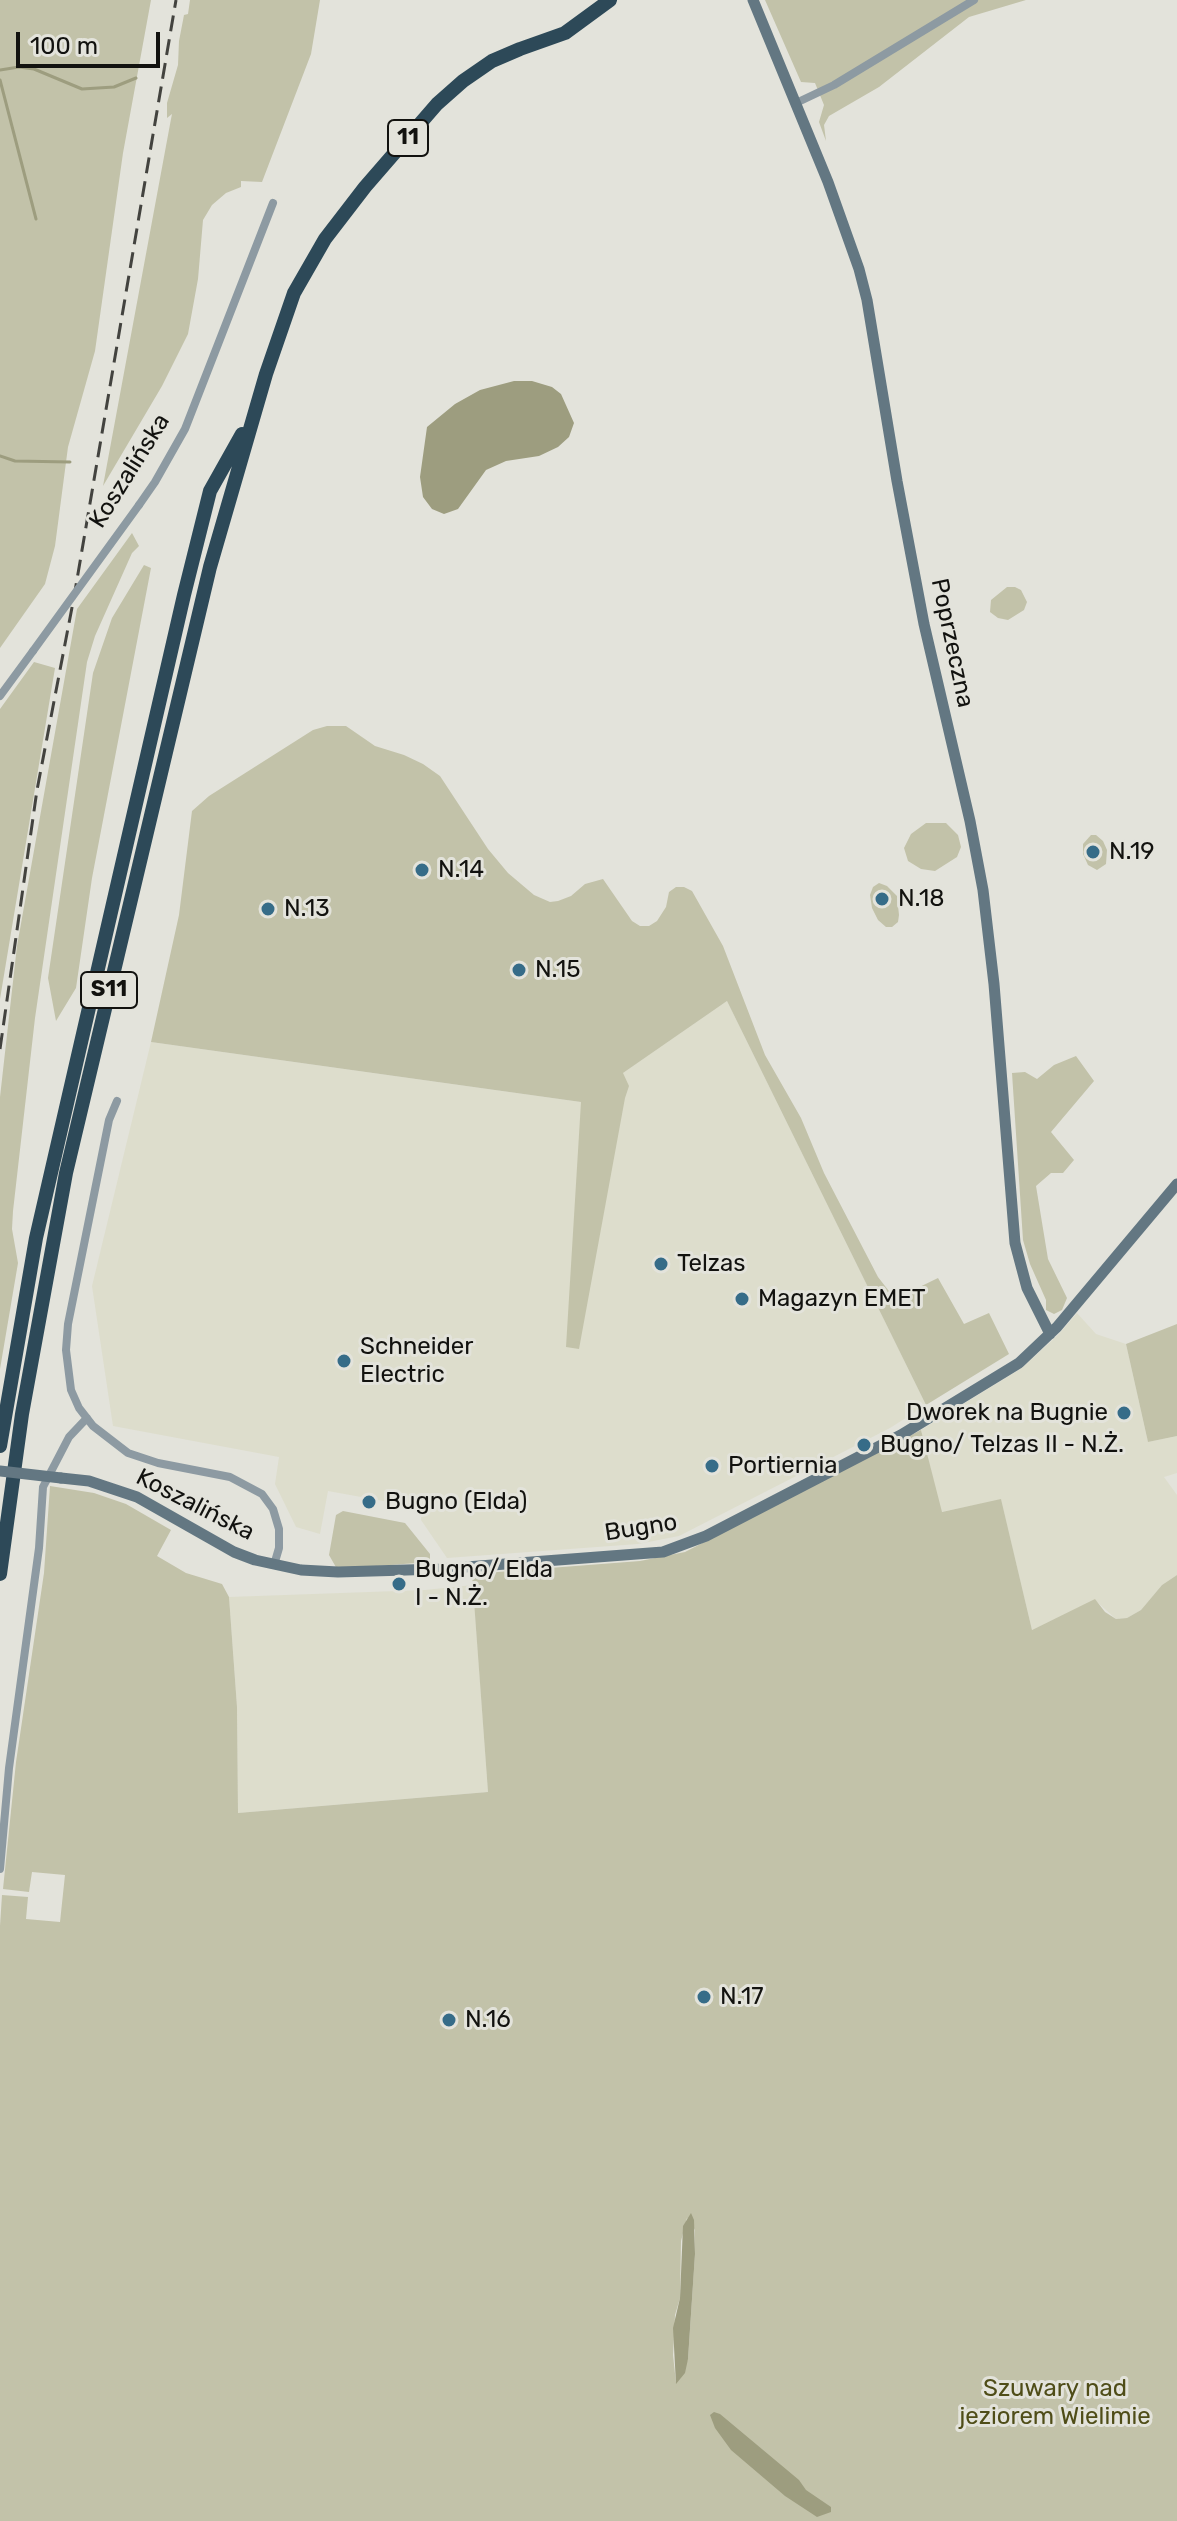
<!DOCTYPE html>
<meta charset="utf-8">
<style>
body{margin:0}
#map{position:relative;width:1177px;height:2521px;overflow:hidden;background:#e3e3db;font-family:Rubik,sans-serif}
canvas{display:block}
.scale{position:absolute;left:16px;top:32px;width:144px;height:36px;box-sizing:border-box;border:4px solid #12120f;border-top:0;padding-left:10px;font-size:24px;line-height:28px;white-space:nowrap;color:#12120f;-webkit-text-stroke:6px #e3e3db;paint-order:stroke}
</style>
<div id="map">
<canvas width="1177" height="2521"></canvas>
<div class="scale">100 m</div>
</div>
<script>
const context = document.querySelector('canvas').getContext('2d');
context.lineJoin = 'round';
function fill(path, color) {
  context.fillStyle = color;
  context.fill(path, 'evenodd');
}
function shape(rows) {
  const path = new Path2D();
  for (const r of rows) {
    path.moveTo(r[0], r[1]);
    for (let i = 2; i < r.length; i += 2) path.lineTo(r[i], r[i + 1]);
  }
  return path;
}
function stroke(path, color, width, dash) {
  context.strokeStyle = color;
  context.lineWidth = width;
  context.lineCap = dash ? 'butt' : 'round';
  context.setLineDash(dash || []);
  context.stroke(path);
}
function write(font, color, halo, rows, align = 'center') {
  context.font = font + ' Rubik,sans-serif';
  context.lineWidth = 6;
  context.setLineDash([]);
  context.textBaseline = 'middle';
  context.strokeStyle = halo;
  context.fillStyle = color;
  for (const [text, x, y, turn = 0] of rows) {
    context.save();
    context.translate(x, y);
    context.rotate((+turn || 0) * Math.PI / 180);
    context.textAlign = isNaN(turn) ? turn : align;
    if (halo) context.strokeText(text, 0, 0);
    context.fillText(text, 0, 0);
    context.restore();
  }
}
fill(shape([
 [727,1001,926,1405,890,1428,679,1536,638,1544,447,1558,421,1520,422,1508,328,1491,320,1534,296,1527,275,1484,279,1457,113,1426,92,1286,151,1042,581,1102],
 [1077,1313,1096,1334,1126,1344,1148,1442,1177,1436,1177,1473,1164,1477,1177,1495,1177,1575,1162,1585,1141,1610,1127,1618,1116,1619,1095,1600,1032,1630,1001,1500,941,1512,921,1430,1022,1368,1059,1334],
 [473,1585,488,1792,238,1813,237,1707,229,1597,425,1590]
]), '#ddc');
fill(shape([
 [0,0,151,0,123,153,95,351,68,447,55,546,45,584,0,648],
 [190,0,320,0,311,54,262,182,241,181,241,187,226,193,212,205,203,220,198,279,188,334,162,386,103,486,171,119,172,114,167,118,167,103,178,65,179,41,184,15,188,14],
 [765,0,1026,0,969,17,879,87,829,116,824,125,826,141,819,122,824,105,815,83,801,82],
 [132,533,139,546,132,553,95,636,87,662,35,1018,13,1211,12,1229,18,1263,0,1369,0,1097,17,946,77,609],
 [144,565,151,568,92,878,76,988,56,1021,48,978,93,673,112,618],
 [1007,587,1015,587,1021,590,1027,602,1024,610,1008,620,998,618,990,612,991,600],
 [34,662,55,668,0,999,0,709],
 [327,726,346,726,375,746,404,755,423,764,440,776,488,849,508,873,534,895,550,902,558,901,571,896,585,884,603,879,632,921,640,926,649,926,657,921,666,907,669,892,676,887,684,887,692,891,723,946,765,1055,801,1118,824,1173,878,1277,892,1295,899,1297,938,1278,964,1324,989,1313,1009,1354,926,1405,727,1001,623,1073,629,1086,625,1098,579,1349,566,1347,581,1102,151,1042,179,915,192,811,209,796,313,730],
 [926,823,946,823,958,835,961,847,957,857,935,871,921,869,908,861,904,848,911,834],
 [1091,835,1096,835,1103,841,1107,850,1106,864,1097,870,1088,865,1083,854,1083,844],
 [879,883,887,886,897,896,899,915,898,922,892,927,886,927,878,920,872,908,870,895,873,887],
 [1076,1056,1094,1081,1051,1132,1074,1160,1063,1173,1051,1173,1036,1186,1048,1259,1067,1298,1062,1310,1054,1314,1046,1310,1046,1300,1030,1264,1023,1240,1012,1073,1025,1072,1037,1079,1054,1065],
 [1177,1324,1177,1436,1148,1442,1126,1344],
 [921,1430,942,1512,1001,1499,1032,1630,1095,1599,1105,1612,1116,1619,1127,1618,1141,1610,1162,1585,1177,1575,1177,2521,0,2521,0,1926,2,1895,28,1897,26,1919,60,1922,65,1875,32,1872,29,1892,3,1889,16,1762,44,1573,50,1486,94,1493,126,1504,171,1530,157,1556,186,1573,222,1584,229,1597,237,1707,238,1813,488,1792,472,1574,640,1561,685,1552],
 [687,2218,695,2230,695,2254,688,2359,676,2383,673,2355,675,2315,680,2298,681,2241],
 [343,1511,405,1523,430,1554,430,1562,337,1569,329,1555,336,1515]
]), '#c2c2a9');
fill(shape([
 [514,381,532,381,552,387,561,394,574,423,569,437,558,447,539,456,506,461,486,470,458,509,444,514,432,509,423,497,420,477,427,427,455,404,480,390],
 [691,2213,694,2220,695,2254,688,2359,685,2373,676,2384,673,2328,680,2298,683,2226],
 [714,2412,720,2414,799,2480,806,2490,831,2507,831,2512,817,2517,785,2496,731,2450,715,2428,710,2415]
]), '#9d9d7f');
stroke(shape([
 [0,70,19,67,34,69,82,89,114,87,136,78],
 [0,80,36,219],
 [0,456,15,461,70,462]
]), '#9d9d7f', 3);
stroke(shape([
 [796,103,834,85,974,0],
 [139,505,155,482,185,429,273,203],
 [0,696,33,651],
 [117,1101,109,1120,68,1324,66,1350,71,1390,79,1408,93,1426,128,1453,158,1463,230,1477,262,1494,273,1509,279,1529,279,1548,274,1565],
 [0,1869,9,1768,39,1548,43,1487,69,1437,87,1418]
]), '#8d9aa2', 8);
stroke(shape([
 [753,0,828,182,859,269,867,300,897,481,924,624,970,821,983,890,994,984,1015,1243,1027,1288,1050,1334],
 [61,1478,89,1481,137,1497,234,1552,255,1560,301,1570,338,1572,440,1569,663,1552,706,1536,901,1435,1019,1363,1057,1327,1177,1184]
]), '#637782', 11);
stroke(shape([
 [0,1446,36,1238,184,595,210,491,242,434],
 [0,1574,22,1414,66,1173,210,567,266,374,294,293,325,239,365,187,437,104,463,81,492,61,520,49,565,33,610,0]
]), '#2d4958', 14);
stroke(shape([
 [0,1049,37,790,74,597,176,0]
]), '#43433f', 3, [16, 8]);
stroke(shape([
 [33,651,139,505]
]), '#8d9aa2', 8);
stroke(shape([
 [0,1471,61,1478]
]), '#637782', 11);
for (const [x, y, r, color] of [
 [1093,852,8,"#366c88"],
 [422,870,8,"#366c88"],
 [882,899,8,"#366c88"],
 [268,909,8,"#366c88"],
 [519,970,8,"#366c88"],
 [661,1264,8,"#366c88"],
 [742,1299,8,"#366c88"],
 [344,1361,8,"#366c88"],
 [1124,1413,8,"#366c88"],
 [864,1445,8,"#366c88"],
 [712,1466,8,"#366c88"],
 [369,1502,8,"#366c88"],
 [399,1584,8,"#366c88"],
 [704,1997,8,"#366c88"],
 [449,2020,8,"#366c88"]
]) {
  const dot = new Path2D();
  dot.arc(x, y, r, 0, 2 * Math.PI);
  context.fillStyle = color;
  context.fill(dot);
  stroke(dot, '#e3e3db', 3);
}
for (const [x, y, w] of [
 [408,138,40],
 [109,990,56]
]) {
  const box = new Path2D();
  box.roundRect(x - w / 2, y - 18, w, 36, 6);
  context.fillStyle = '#e3e3db';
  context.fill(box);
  stroke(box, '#12120f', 2);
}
write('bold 22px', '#12120f', null, [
 ["11",408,138],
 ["S11",109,990]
]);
write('24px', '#12120f', '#e3e3db', [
 ["Koszalińska",130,471,-58],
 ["Poprzeczna",952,643,78],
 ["Koszalińska",195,1505,27],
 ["Bugno",641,1528,-9]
]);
write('24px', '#12120f', '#e3e3db', [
 ["N.19",1109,852],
 ["N.14",438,870],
 ["N.18",898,899],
 ["N.13",284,909],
 ["N.15",535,970],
 ["Telzas",677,1264],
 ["Magazyn EMET",758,1299],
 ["Schneider",360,1347],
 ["Electric",360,1375],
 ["Dworek na Bugnie",1108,1413,"right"],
 ["Bugno/ Telzas II - N.Ż.",880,1445],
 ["Portiernia",728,1466],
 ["Bugno (Elda)",385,1502],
 ["Bugno/ Elda",415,1570],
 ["I - N.Ż.",415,1598],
 ["N.17",720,1997],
 ["N.16",465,2020]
], 'left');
write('24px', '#4f4d18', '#e3e3db', [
 ["Szuwary nad",1055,2389],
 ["jeziorem Wielimie",1055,2417]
]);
</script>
